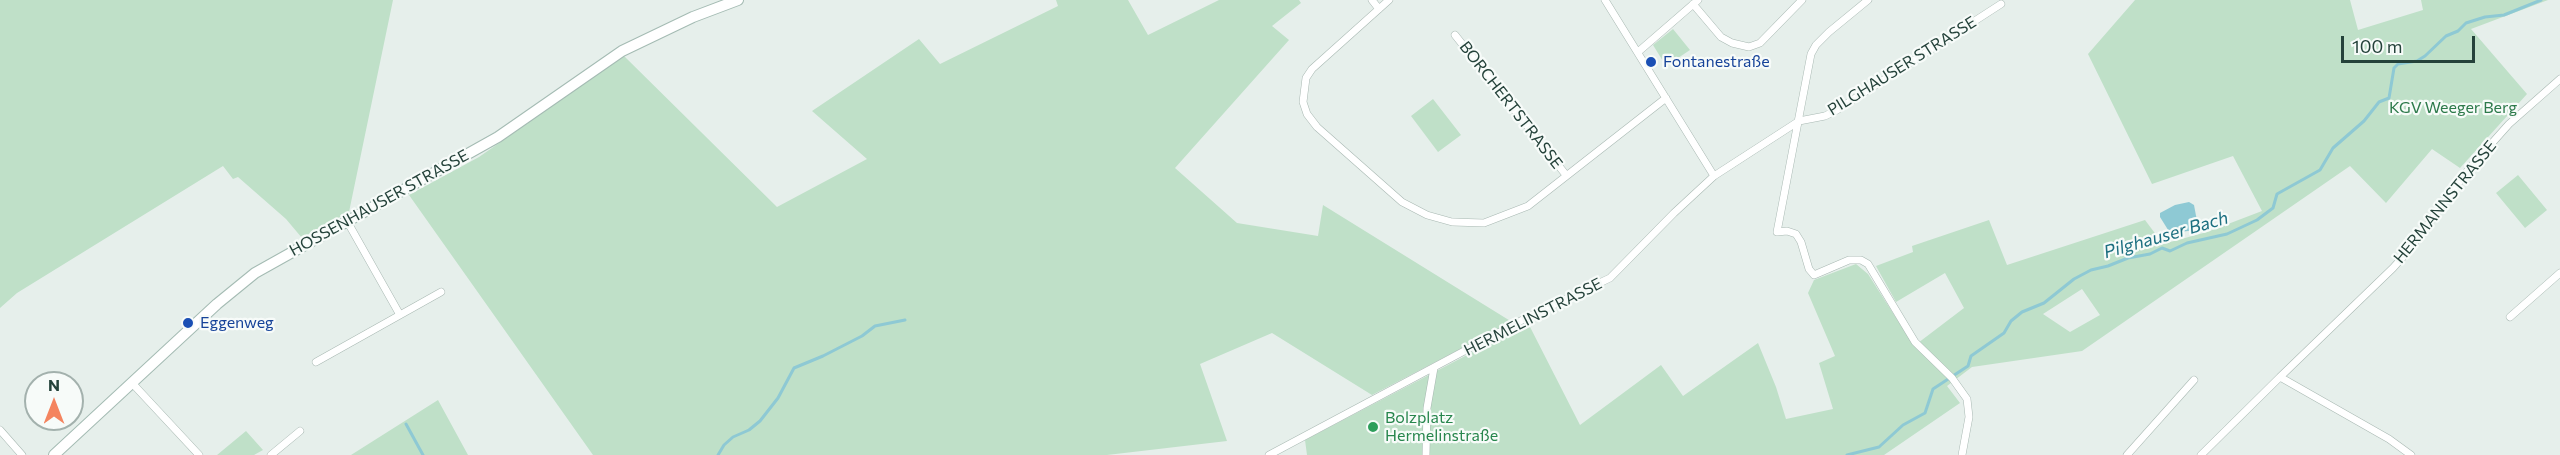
<!DOCTYPE html>
<meta charset="utf-8">
<style>
body{margin:0}
#map{position:relative;width:2560px;height:455px;overflow:hidden;background:#e6efeb;font-family:Commissioner,sans-serif}
canvas{display:block}
.north{position:absolute;left:24px;top:371px;width:60px;height:60px;box-sizing:border-box;background:#f7fbf9;border:2px solid #a3b1ad;border-radius:50%;rotate:0deg;font-size:16px;font-weight:700;line-height:24px;text-align:center;color:#24423a}
.north::after{content:'';display:block;margin:auto;width:21px;height:27px;background:#f4845f;clip-path:polygon(50% 0,100% 100%,50% 72%,0 100%)}
.scale{position:absolute;left:2341px;top:36px;width:134px;height:27px;box-sizing:border-box;border:3px solid #24423a;border-top:0;padding-left:8px;font-size:18px;line-height:21px;white-space:nowrap;color:#24423a;-webkit-text-stroke:4px #f7fbf9;paint-order:stroke}
</style>
<div id="map">
<canvas width="2560" height="455"></canvas>
<div class="north">N</div>
<div class="scale">100 m</div>
</div>
<script>
const context = document.querySelector('canvas').getContext('2d');
context.lineJoin = 'round';
function fill(path, color) {
  context.fillStyle = color;
  context.fill(path, 'evenodd');
}
function shape(rows) {
  const path = new Path2D();
  for (const r of rows) {
    path.moveTo(r[0], r[1]);
    for (let i = 2; i < r.length; i += 2) path.lineTo(r[i], r[i + 1]);
  }
  return path;
}
function stroke(path, color, width, dash) {
  context.strokeStyle = color;
  context.lineWidth = width;
  context.lineCap = dash ? 'butt' : 'round';
  context.setLineDash(dash || []);
  context.stroke(path);
}
function write(font, color, halo, rows, align = 'center') {
  context.font = font + ' Commissioner,sans-serif';
  context.lineWidth = 4.5;
  context.setLineDash([]);
  context.textBaseline = 'middle';
  context.strokeStyle = halo;
  context.fillStyle = color;
  for (const [text, x, y, turn = 0] of rows) {
    context.save();
    context.translate(x, y);
    context.rotate((+turn || 0) * Math.PI / 180);
    context.textAlign = isNaN(turn) ? turn : align;
    if (halo) context.strokeText(text, 0, 0);
    context.fillText(text, 0, 0);
    context.restore();
  }
}
fill(shape([
 [0,0,393,0,349,212,302,238,286,219,238,177,233,179,223,166,17,293,0,308],
 [1056,0,1128,0,1148,35,1219,0,1299,0,1301,3,1272,26,1289,40,1175,168,1237,223,1318,236,1323,205,1512,322,1372,395,1272,333,1200,364,1227,441,1107,455,593,455,409,195,479,157,624,56,777,207,867,159,812,111,919,39,940,64,1058,6],
 [2135,0,2350,0,2358,30,2423,10,2421,0,2548,0,2471,29,2527,94,2460,168,2432,149,2386,203,2350,166,2082,351,1972,367,1947,386,1960,403,1884,455,1307,455,1305,440,1528,323,1580,425,1661,365,1683,396,1758,343,1776,387,1786,419,1833,409,1819,363,1835,356,1808,293,1814,280,1856,264,1868,274,1914,346,1964,308,1945,273,1896,302,1876,266,1913,252,1912,246,1989,220,2007,265,2145,220,2163,244,2207,232,2262,211,2233,156,2152,184,2088,54],
 [2082,289,2100,315,2070,332,2043,314],
 [1673,29,1690,50,1666,66,1653,45],
 [1433,99,1461,135,1438,152,1411,116],
 [2518,175,2547,210,2525,228,2496,193],
 [438,400,468,455,351,455],
 [246,431,263,450,254,455,217,455]
]), '#bfe0c8');
fill(shape([
 [2189,202,2194,205,2198,226,2197,230,2170,233,2160,217,2160,213,2175,205]
]), '#8ec9d4');
stroke(shape([
 [406,424,423,455],
 [718,455,724,445,733,437,749,430,760,421,778,398,794,368,823,356,862,336,875,326,905,320],
 [1847,455,1879,447,1903,425,1925,413,1933,389,1968,366,1971,356,2004,333,2011,321,2022,312,2044,303,2074,279,2091,270,2108,266,2128,258,2150,254,2162,248,2170,251,2187,243,2227,234,2257,220,2273,208,2277,194,2320,170,2333,148,2364,121,2379,102,2389,98,2394,68,2398,64,2417,61,2425,56,2446,36,2458,31,2466,23,2485,17,2504,15,2541,0]
]), '#8ec9d4', 3);
const street = shape([
 [1372,0,1379,9],
 [1389,0,1312,69,1306,78,1303,102,1307,114,1317,127,1402,202,1427,215,1452,222,1484,223,1528,206,1666,98],
 [1605,0,1714,176],
 [1868,0,1829,32,1816,45,1811,54,1777,232,1787,231,1796,234,1801,242,1809,269,1814,275,1849,260,1861,260,1868,264,1915,342,1952,378,1967,399,1969,417,1962,455],
 [1693,4,1721,37,1732,43,1749,47,1760,43,1802,0],
 [1455,35,1566,175],
 [1638,52,1698,0],
 [347,221,400,315],
 [2510,317,2560,273],
 [316,362,441,292],
 [2280,377,2393,268,2410,249,2468,170,2509,124,2560,79],
 [132,383,199,455],
 [0,430,22,455],
 [271,455,300,431],
 [1269,455,1528,317,1610,278,1674,213,1714,176,1799,121,1825,116,1837,110,2001,4],
 [1426,455,1427,408,1434,368],
 [2127,455,2194,380],
 [2201,455,2280,377,2389,439,2411,455]
]);
const secondary = shape([
 [54,455,217,304,255,273,498,137,622,51,693,17,738,0]
]);
stroke(street, '#a8b8b2', 8);
stroke(secondary, '#a4bbb3', 12);
stroke(street, '#fff', 7);
stroke(secondary, '#fff', 10);
for (const [x, y, r, color] of [
 [1651,62,6,"#1a4fb4"],
 [188,323,6,"#1a4fb4"],
 [1373,427,6,"#2e9e5b"]
]) {
  const dot = new Path2D();
  dot.arc(x, y, r, 0, 2 * Math.PI);
  context.fillStyle = color;
  context.fill(dot);
  stroke(dot, '#f7fbf9', 2);
}
write('16px', '#164399', '#f7fbf9', [
 ["Fontanestraße",1663,62],
 ["Eggenweg",200,323]
], 'left');
write('16px', '#24423a', '#f7fbf9', [
 ["PILGHAUSER STRASSE",1902,66,-32],
 ["BORCHERTSTRASSE",1511,105,52],
 ["HERMANNSTRASSE",2445,202,-51],
 ["HOSSENHAUSER STRASSE",379,203,-29],
 ["HERMELINSTRASSE",1533,317,-27]
]);
write('16px', '#2d7a4b', '#f7fbf9', [
 ["KGV Weeger Berg",2453,108]
]);
write('16px', '#27864d', '#f7fbf9', [
 ["Bolzplatz",1385,418],
 ["Hermelinstraße",1385,436]
], 'left');
write('italic 18px', '#1c6f80', '#f7fbf9', [
 ["Pilghauser Bach",2166,235,-16]
]);
</script>
